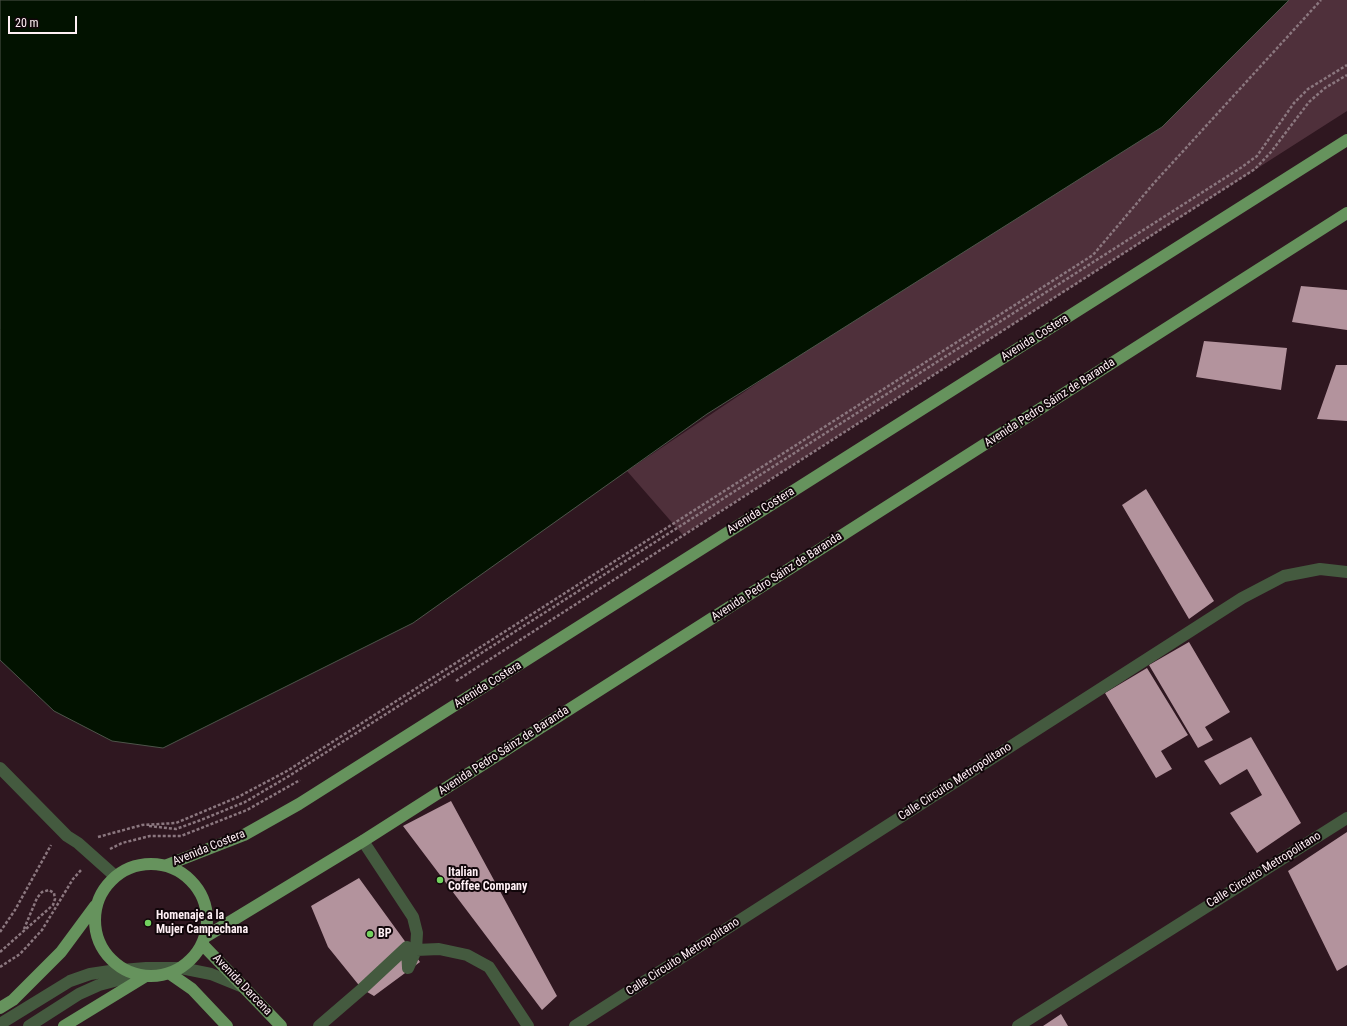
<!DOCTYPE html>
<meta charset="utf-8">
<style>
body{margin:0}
#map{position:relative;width:1347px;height:1026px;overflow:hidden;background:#2f1720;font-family:"Roboto Condensed",sans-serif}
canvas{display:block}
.scale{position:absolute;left:8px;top:16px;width:69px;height:18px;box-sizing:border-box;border:2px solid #fff0f5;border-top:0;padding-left:5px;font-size:12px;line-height:14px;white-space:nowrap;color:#fff0f5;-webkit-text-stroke:3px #11060a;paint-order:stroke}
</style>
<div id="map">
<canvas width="1347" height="1026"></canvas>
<div class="scale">20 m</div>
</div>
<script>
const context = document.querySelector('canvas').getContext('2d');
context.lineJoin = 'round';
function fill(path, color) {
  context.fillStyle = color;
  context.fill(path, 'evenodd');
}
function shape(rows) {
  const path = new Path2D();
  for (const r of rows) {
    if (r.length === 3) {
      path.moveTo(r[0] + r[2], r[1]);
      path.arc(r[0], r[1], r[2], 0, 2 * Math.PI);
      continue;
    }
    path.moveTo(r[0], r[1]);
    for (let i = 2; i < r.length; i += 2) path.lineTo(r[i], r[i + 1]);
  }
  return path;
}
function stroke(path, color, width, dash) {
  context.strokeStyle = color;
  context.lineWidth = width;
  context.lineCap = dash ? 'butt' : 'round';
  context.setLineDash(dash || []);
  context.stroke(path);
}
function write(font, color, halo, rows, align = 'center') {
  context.font = font + ' "Roboto Condensed",sans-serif';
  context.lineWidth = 4;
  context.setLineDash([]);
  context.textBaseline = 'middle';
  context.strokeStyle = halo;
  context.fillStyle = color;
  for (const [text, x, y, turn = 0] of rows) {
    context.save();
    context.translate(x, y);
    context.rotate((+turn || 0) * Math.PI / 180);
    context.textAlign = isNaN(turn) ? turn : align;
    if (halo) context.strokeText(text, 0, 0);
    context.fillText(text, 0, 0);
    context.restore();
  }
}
fill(shape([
 [1275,0,1347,0,1347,111,683,535,627,471,1085,162]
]), '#4f303b');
const water = shape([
 [0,0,1289,0,1162,127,707,414,413,623,163,748,112,741,54,711,0,660,0,0]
]);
fill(water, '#021200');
stroke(water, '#4e554a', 1);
fill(shape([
 [1301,286,1347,290,1347,330,1292,322],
 [1204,341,1287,348,1281,390,1196,377],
 [1336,365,1347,365,1347,421,1317,419],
 [1146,489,1214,601,1189,619,1122,505],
 [1189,642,1230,712,1205,727,1213,740,1198,748,1149,665],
 [1147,668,1188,735,1161,751,1172,769,1156,778,1105,693],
 [1251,737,1301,823,1257,853,1230,813,1262,795,1247,769,1220,785,1204,761],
 [451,801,557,996,542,1010,403,826],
 [1347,832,1347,965,1337,971,1288,871],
 [359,878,420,962,374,996,362,989,328,947,311,906],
 [1061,1014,1068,1026,1043,1026]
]), '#b3939d');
stroke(shape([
 [456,681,1255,169,1271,152,1309,102,1325,88,1347,75],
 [149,826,176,829,201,820,245,802,289,776,1242,167,1257,156,1294,103,1308,89,1347,65],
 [98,837,142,825,176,823,238,797,287,771,1093,255,1154,183,1321,0],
 [110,849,122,843,150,836,181,836,247,810,300,780],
 [0,932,15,910,51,845],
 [0,952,53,905,55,899,54,893,49,890,42,892,37,898,24,929],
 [0,967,20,954,42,930,73,879,82,869]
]), '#8b777f', 2.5, [3, 2]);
stroke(shape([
 [0,768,67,836,78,843,115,876],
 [363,841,413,917,417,933,416,950,408,968,407,947],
 [416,950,439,949,467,955,489,967,528,1026],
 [0,1024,70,981,90,974,110,971,146,968,181,968,211,974,243,987],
 [29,1026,79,994,99,985,122,979,145,976],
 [319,1026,362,989,407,947],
 [575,1026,1242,598,1284,576,1320,569,1347,572],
 [1018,1026,1347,818]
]), '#445a3f', 12);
stroke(shape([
 [151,920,56],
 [167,865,244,835,299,804,1347,140],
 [205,937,363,841,1347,213],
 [202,944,281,1026],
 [169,973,192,989,227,1026],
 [0,1008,13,1000,61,952,95,906],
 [64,1026,146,976]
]), '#66935d', 12);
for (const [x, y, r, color] of [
 [440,880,4,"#72d25e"],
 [148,923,4,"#72d25e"],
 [370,934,4,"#72d25e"]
]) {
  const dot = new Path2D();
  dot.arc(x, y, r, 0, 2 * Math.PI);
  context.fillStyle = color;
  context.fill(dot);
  stroke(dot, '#11060a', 1.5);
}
write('12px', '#fff0f5', '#11060a', [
 ["Avenida Costera",1035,338,-32],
 ["Avenida Pedro Sáinz de Baranda",1050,403,-33],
 ["Avenida Costera",761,511,-32],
 ["Avenida Pedro Sáinz de Baranda",777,577,-33],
 ["Avenida Costera",488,685,-32],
 ["Avenida Pedro Sáinz de Baranda",504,751,-33],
 ["Calle Circuito Metropolitano",955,782,-33],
 ["Avenida Costera",209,848,-22],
 ["Calle Circuito Metropolitano",1264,870,-32],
 ["Calle Circuito Metropolitano",683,957,-33],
 ["Avenida Darcena",242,985,46]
]);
write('bold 12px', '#fff0f5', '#11060a', [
 ["Italian",448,873],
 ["Coffee Company",448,887],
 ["Homenaje a la",156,916],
 ["Mujer Campechana",156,930],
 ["BP",378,934]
], 'left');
</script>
